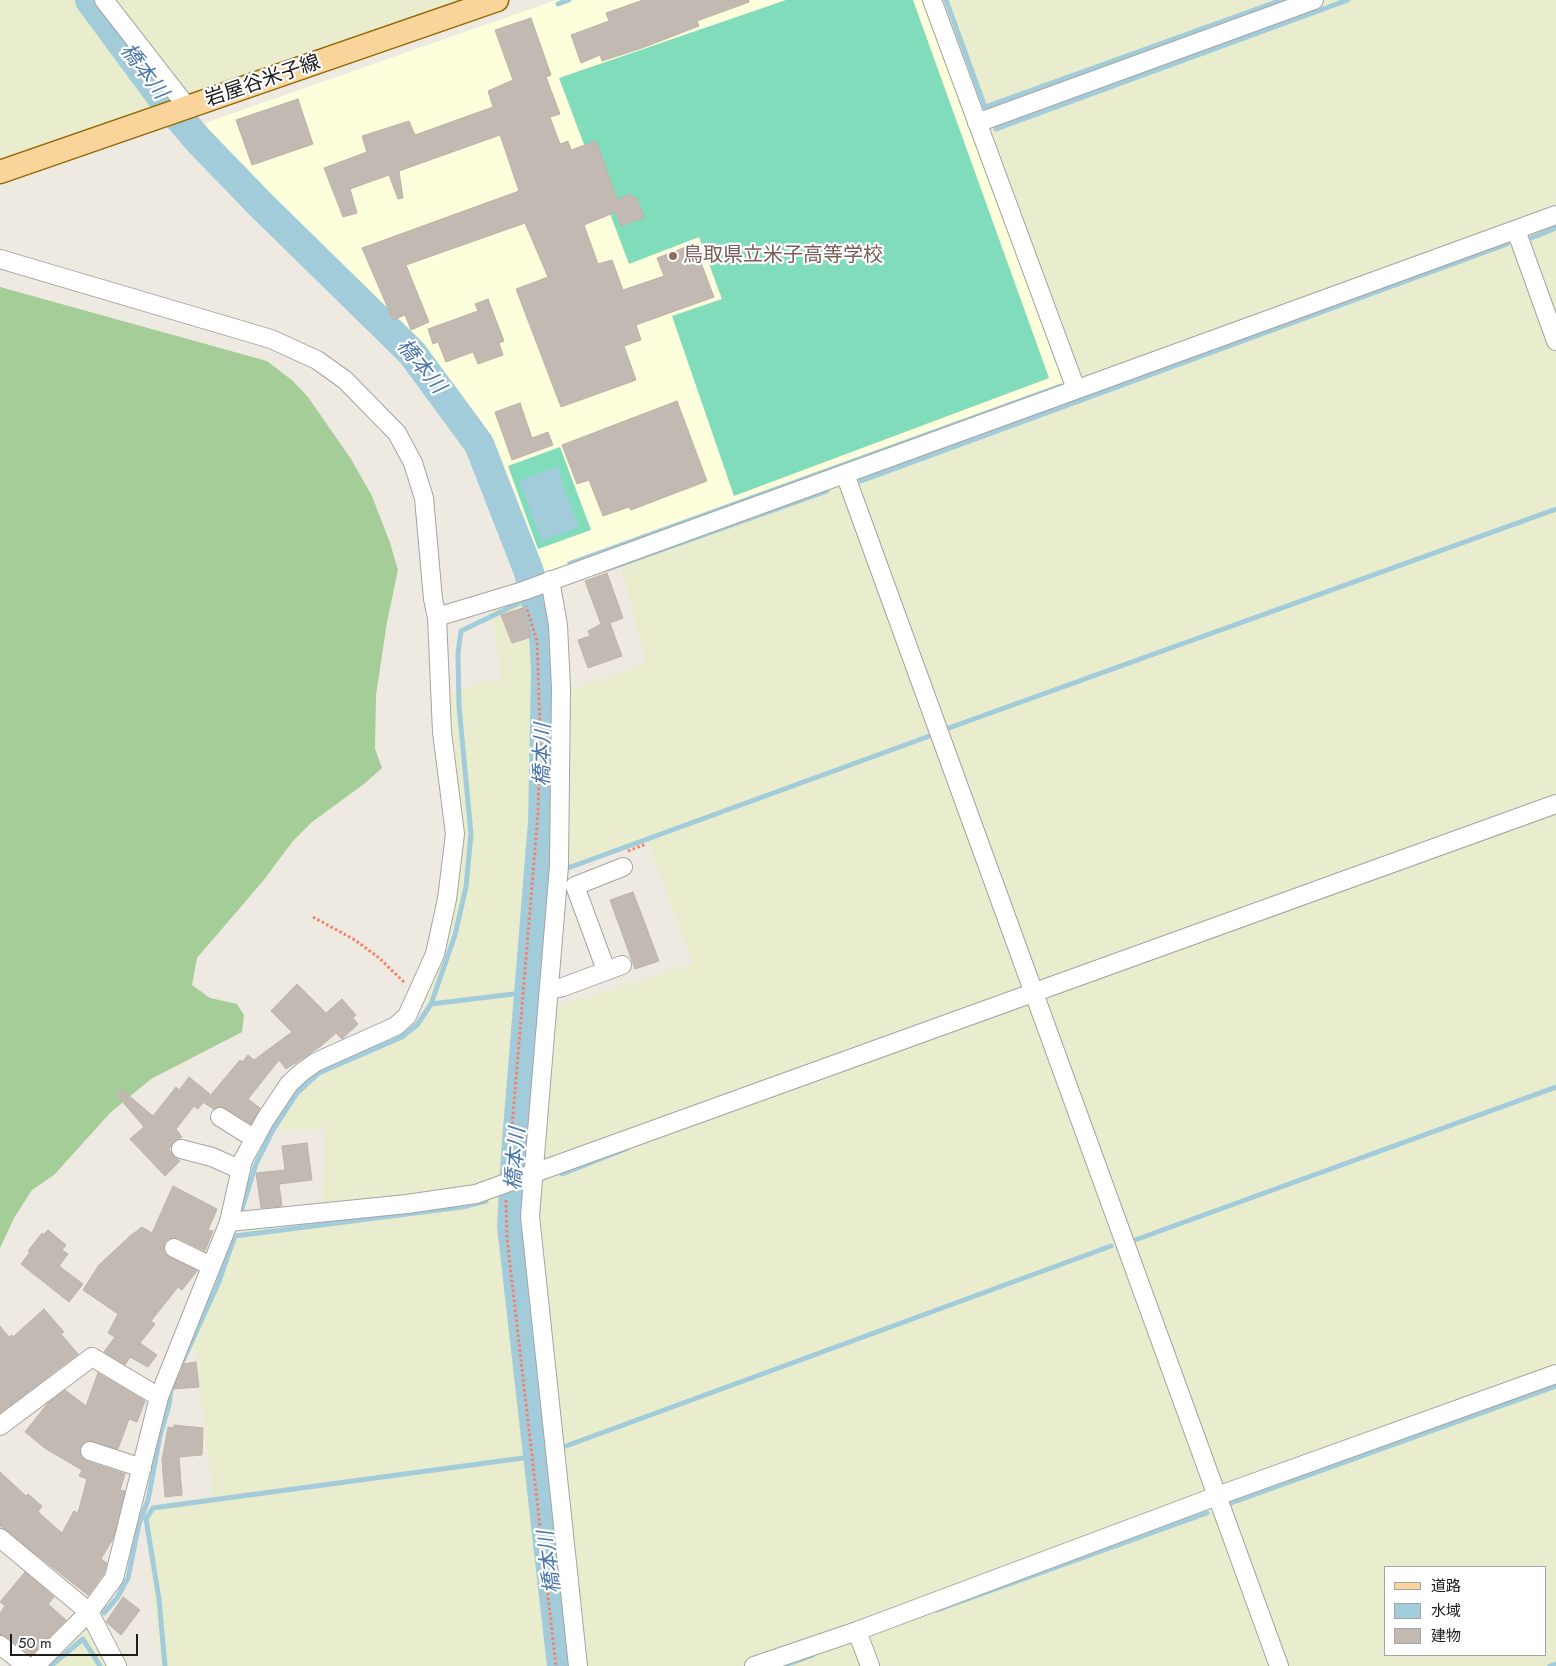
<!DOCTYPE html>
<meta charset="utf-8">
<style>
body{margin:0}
#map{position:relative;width:1556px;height:1666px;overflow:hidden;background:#eeeae2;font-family:Jost,"Noto Sans JP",sans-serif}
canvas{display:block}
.legend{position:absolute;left:1384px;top:1566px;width:162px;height:90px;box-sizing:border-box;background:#fff;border:1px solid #a5a5a5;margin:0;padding:6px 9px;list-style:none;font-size:15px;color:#1d1d1d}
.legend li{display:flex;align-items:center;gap:10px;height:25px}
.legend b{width:25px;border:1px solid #a5a5a5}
.scale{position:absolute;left:10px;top:1634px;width:128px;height:22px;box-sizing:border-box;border:2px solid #1d1d1d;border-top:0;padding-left:6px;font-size:15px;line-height:18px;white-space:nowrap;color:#1d1d1d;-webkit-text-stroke:4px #fff;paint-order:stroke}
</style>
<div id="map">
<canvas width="1556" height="1666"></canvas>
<ul class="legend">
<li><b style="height:6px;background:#fad59b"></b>道路</li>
<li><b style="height:14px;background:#a3ccdb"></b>水域</li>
<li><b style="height:14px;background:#c2bab2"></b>建物</li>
</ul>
<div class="scale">50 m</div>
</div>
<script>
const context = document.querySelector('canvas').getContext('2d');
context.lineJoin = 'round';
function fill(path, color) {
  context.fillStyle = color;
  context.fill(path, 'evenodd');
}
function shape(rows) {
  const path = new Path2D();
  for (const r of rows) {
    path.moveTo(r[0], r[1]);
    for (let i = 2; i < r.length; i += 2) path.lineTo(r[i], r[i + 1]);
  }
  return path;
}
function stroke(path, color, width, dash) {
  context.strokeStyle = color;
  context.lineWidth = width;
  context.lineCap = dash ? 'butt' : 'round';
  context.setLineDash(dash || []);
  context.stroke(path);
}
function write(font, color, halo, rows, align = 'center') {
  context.font = font + ' Jost,"Noto Sans JP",sans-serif';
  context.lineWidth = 4.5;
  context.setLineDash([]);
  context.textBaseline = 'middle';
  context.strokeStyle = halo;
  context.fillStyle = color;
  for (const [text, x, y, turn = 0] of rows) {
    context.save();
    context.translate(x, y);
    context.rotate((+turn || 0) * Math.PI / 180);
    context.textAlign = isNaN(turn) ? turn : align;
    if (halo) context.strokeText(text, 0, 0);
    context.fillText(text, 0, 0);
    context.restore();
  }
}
fill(shape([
 [556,0,927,0,1067,386,537,577,492,450,437,375,386,318,196,131,202,124]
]), '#fdfedb');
fill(shape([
 [0,0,100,0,175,100,158,106,155,104,138,114,0,160],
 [109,0,468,0,189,96],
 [937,0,1306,0,984,115],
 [1328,0,1556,0,1556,209,1082,380,987,126,997,120],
 [1556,223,1556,331,1526,235],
 [1508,240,1513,241,1520,254,1556,352,1556,799,1040,986,855,479],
 [843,484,1026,988,545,1163,539,1155,552,1009,693,963,648,842,565,871,566,692,646,663,620,562],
 [520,601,529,618,535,640,538,713,537,777,530,904,505,1173,502,1179,494,1183,322,1209,325,1130,271,1130,294,1096,316,1074,342,1060,402,1035,416,1023,424,1013,427,1004,422,1002,450,916,445,694,501,678,492,608],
 [1556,807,1556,1370,1222,1491,1042,995],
 [1029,999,1210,1492,739,1666,581,1666,541,1279,537,1179],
 [500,1192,503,1197,502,1230,555,1666,161,1666,144,1520,151,1505,213,1496,196,1350,186,1349,204,1309,234,1232,238,1229],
 [1556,1381,1556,1666,1282,1666,1227,1502,1230,1498],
 [1385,1567,1545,1567,1545,1655,1385,1655],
 [1210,1506,1214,1506,1275,1666,873,1666,867,1631],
 [84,1627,87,1627,112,1666,42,1666],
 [854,1639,864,1666,768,1666]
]), '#e9edcd');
fill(shape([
 [0,287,267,361,293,381,308,397,351,459,372,496,390,543,398,570,387,622,376,695,375,749,382,768,364,784,312,822,293,841,263,881,197,958,192,985,210,998,237,1004,244,1015,242,1032,151,1079,111,1112,54,1175,32,1190,14,1218,0,1248]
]), '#a5cd97');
fill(shape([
 [786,0,913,0,1049,378,734,496,672,316,722,299,699,237,629,264,559,78],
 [560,447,591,530,538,549,508,466]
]), '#81dcbc');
fill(shape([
 [1062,383,1062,386,568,565,567,562],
 [557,467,579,527,542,541,519,481]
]), '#a3ccdb');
stroke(shape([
 [946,0,985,107,1282,0],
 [558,4,569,0],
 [996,129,1348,0],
 [1531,238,1556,228],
 [861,481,1507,244],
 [608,569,827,491],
 [946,729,1556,509],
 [568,868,935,734],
 [431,1004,530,992],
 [562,1174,628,1148],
 [240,1215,256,1164,273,1130,297,1093,319,1073,402,1037,417,1025,431,1004,455,935,466,887,471,834,459,706,458,653,461,631,519,603],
 [1135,1240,1556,1087],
 [181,1365,218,1284,235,1236,462,1207,486,1201],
 [566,1446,1111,1246],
 [1231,1503,1556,1386],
 [937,1610,1207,1513],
 [104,1613,117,1598,128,1578,139,1524,148,1500,160,1436,169,1405,171,1389],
 [51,1666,83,1639,100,1666],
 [165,1666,159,1599,146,1519,153,1508,523,1458],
 [783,1666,813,1655],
 [1550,1666,1556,1664]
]), '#a3ccdb', 5);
stroke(shape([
 [90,0,163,99,199,141,261,205,412,353,479,444,529,572,544,636,546,671,543,822,516,1154,512,1226,562,1666]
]), '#a3ccdb', 30);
const building = shape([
 [643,0,749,0,749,2,697,21,699,26,642,48,602,61,600,55,581,63,571,35,609,21,606,13,643,0],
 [531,18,551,75,546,77,560,114,550,117,560,144,568,141,571,150,596,141,617,199,631,194,632,198,636,197,644,217,621,226,616,212,584,225,598,264,612,260,623,290,664,276,657,258,694,244,714,297,636,325,641,340,624,346,636,380,561,407,516,289,548,277,525,223,406,265,429,322,411,330,405,315,393,320,362,248,519,191,500,135,399,171,403,198,398,199,389,175,350,189,357,213,343,217,324,168,367,152,362,136,409,121,415,135,493,107,488,91,513,80,495,30,531,18],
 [298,99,313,144,252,165,236,120,298,99],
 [488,299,504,341,499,343,503,355,478,364,473,352,446,362,438,342,433,344,428,329,478,311,475,304,488,299],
 [677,401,707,481,631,510,629,507,603,516,589,480,577,484,562,445,677,401],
 [520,403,532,438,548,432,553,445,512,460,495,412,520,403],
 [607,573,623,618,610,623,622,656,588,668,578,640,590,636,588,631,601,624,585,581,607,573],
 [523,608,531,637,512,643,501,615,523,608],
 [633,892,659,961,635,969,610,900,633,892],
 [297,984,326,1013,342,999,356,1015,353,1018,358,1024,342,1039,336,1033,321,1046,286,1069,279,1060,248,1099,260,1108,251,1124,225,1108,214,1109,204,1103,240,1060,242,1062,248,1055,254,1060,292,1032,271,1011,297,984],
 [189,1077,210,1094,198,1109,194,1106,176,1129,182,1137,174,1141,169,1149,173,1156,180,1161,165,1176,130,1139,144,1127,116,1094,121,1089,153,1116,176,1087,179,1090,189,1077],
 [307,1143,312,1180,279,1184,282,1206,261,1208,256,1173,285,1170,282,1146,307,1143],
 [173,1186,217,1209,208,1230,213,1231,205,1251,178,1238,168,1239,165,1243,164,1249,169,1257,197,1271,182,1290,178,1287,151,1321,155,1324,140,1343,157,1355,148,1367,130,1357,125,1365,104,1352,115,1337,108,1333,118,1314,83,1290,99,1265,130,1236,142,1227,152,1233,173,1186],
 [48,1230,66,1245,62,1250,68,1254,59,1266,83,1284,69,1302,21,1264,30,1252,28,1251,42,1233,43,1235,48,1230],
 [44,1309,64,1332,61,1334,78,1354,0,1413,0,1326,9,1337,12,1335,13,1337,44,1309],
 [196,1362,199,1387,173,1389,184,1364,196,1362],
 [98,1373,145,1401,137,1422,129,1419,118,1449,88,1441,80,1448,80,1454,86,1461,125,1474,120,1490,125,1491,113,1539,101,1559,107,1563,104,1573,88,1595,0,1526,0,1472,26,1496,28,1494,42,1506,38,1512,62,1533,74,1511,78,1513,87,1479,79,1476,82,1470,46,1449,25,1432,48,1403,65,1390,86,1406,98,1373],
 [174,1425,203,1428,202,1455,179,1457,182,1495,165,1497,162,1460,168,1427,174,1428,174,1425],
 [25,1572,54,1597,48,1604,66,1620,31,1655,7,1637,0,1635,0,1613,5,1606,0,1602,25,1572],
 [123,1597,140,1610,121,1635,106,1622,123,1597]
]);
fill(building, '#c2bab2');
stroke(building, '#bfb1a5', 1);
const minor = shape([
 [104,0,188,108],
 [932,0,1076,389],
 [977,123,1314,0],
 [1516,230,1556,341],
 [0,259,271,339,317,360,345,380,397,433,413,463,424,498,433,599,437,617],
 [845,474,1279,1666],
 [550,580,558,625,561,688,559,866,530,1216,578,1666],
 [606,970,575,886,623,867],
 [549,990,563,987,622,965],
 [220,1117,255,1139],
 [181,1149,212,1157,241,1170],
 [229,1222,407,1204,476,1194,1556,804],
 [174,1248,211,1266],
 [0,1426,92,1357,159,1397],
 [90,1451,142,1468],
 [0,1538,89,1612,117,1666],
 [857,1631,870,1666],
 [0,1645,27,1666],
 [35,1666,89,1612,114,1578,159,1397,229,1222,243,1160,265,1120,289,1084,302,1072,316,1062,396,1026,407,1016,435,954,447,899,455,834,442,732,437,617,523,591,1556,215],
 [754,1666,857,1631,1217,1496,1556,1374]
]);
const major = shape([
 [0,172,497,0]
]);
stroke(minor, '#a4a4a4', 20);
stroke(major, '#936802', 25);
stroke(shape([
 [628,851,646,844],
 [313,917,355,940,378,957,405,983],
 [509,1164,538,813,540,727,537,641,526,606],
 [506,1200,507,1238,556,1666]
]), '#f77e6a', 3, [2.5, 2.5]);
stroke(minor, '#fff', 18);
stroke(major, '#fad59b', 22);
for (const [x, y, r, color] of [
 [673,256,5,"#8d6e63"]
]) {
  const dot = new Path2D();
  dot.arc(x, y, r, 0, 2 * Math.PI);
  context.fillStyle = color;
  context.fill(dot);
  stroke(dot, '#fff', 2);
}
write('20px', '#1d1d1d', '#fff', [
 ["岩屋谷米子線",263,82,-19]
]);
write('20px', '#785e54', '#fff', [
 ["鳥取県立米子高等学校",683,256]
], 'left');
write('italic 21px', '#4b77aa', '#fff', [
 ["橋本川",143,72,53],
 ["橋本川",420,367,51],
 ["橋本川",544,755,-89],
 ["橋本川",517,1159,-86],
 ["橋本川",551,1562,-97]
]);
</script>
